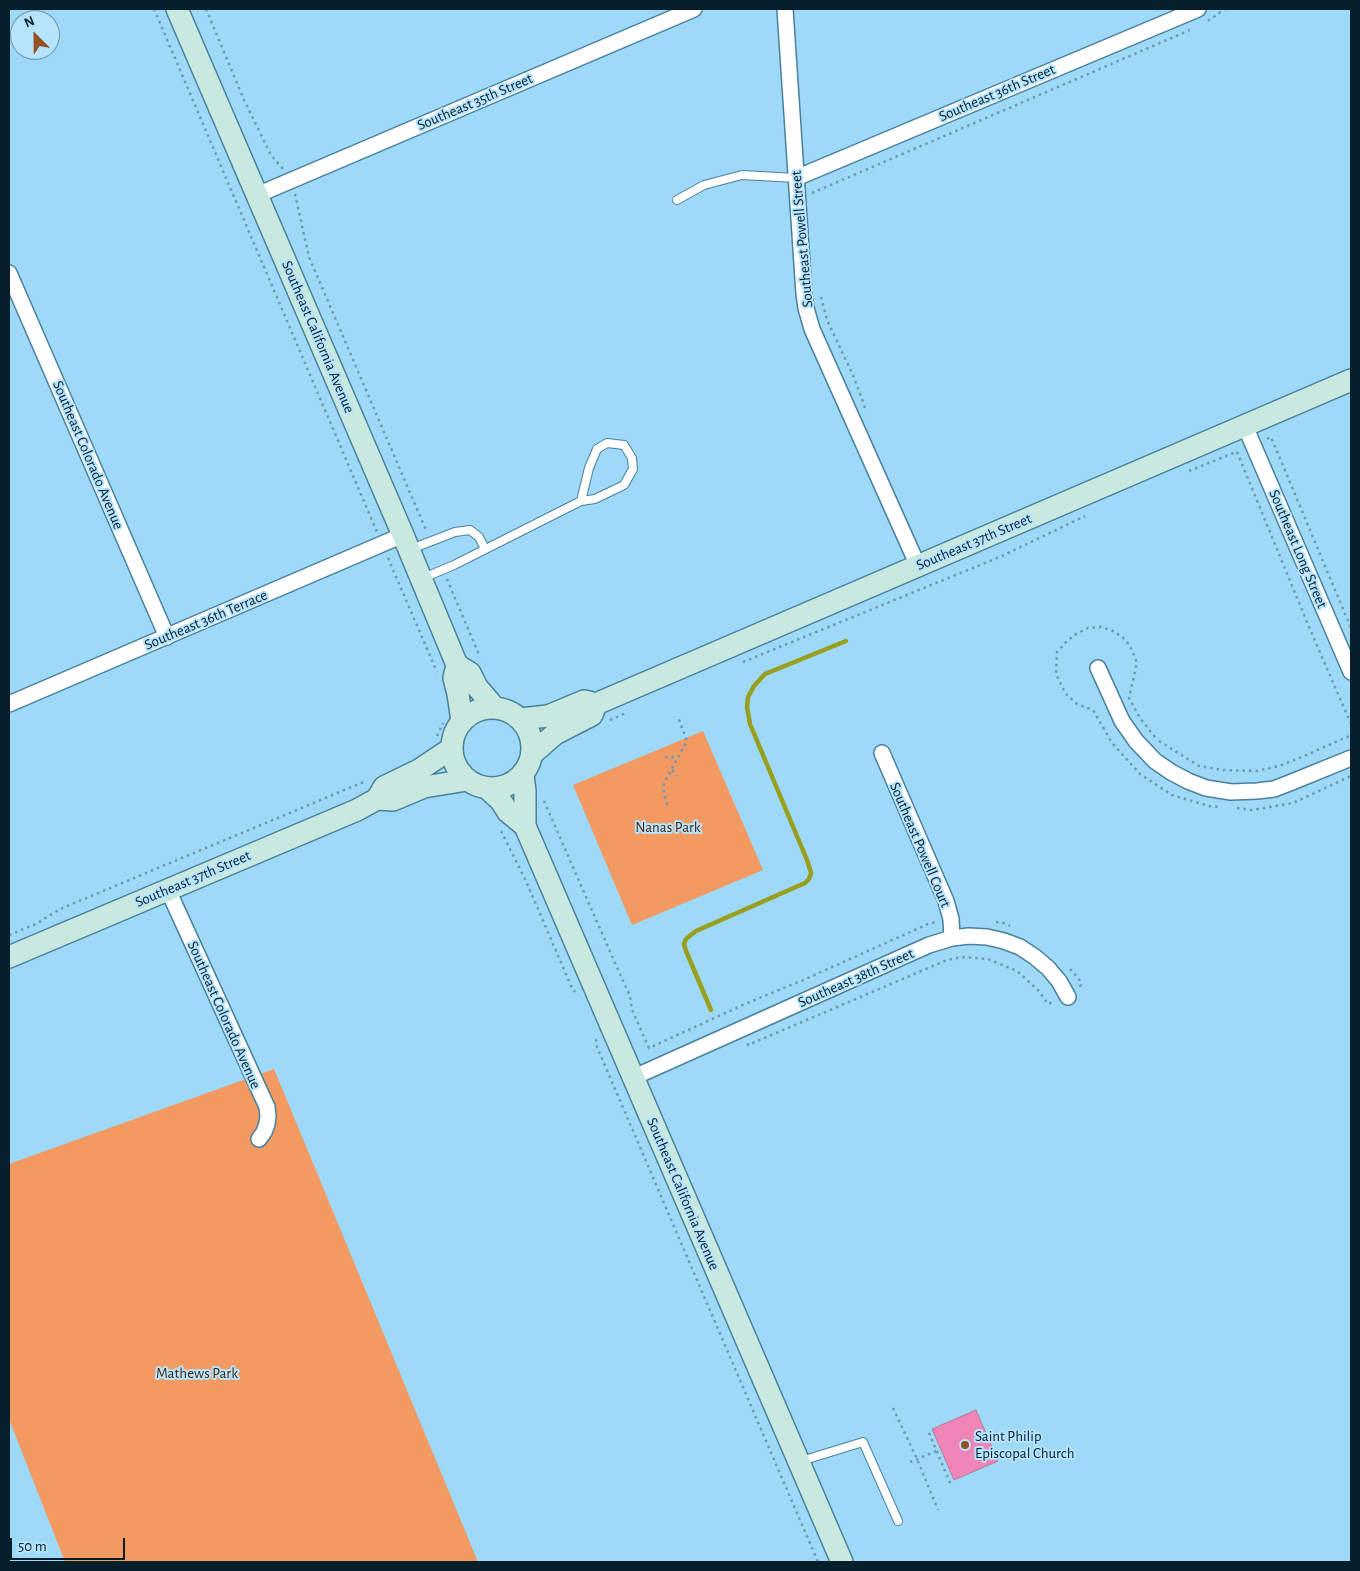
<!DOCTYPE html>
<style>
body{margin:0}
#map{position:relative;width:1360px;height:1571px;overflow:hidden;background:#9ed9f7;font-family:"Alegreya Sans",sans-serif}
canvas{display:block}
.frame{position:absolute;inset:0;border:10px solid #071f2b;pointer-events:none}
.north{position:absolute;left:10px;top:10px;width:50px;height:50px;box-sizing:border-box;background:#b6e4fd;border:1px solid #7095a9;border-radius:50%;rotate:337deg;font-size:14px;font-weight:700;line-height:20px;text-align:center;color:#071f2b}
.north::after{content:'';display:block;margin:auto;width:18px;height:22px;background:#955123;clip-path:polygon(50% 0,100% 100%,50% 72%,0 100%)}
.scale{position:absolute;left:10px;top:1538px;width:115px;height:22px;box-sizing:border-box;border:2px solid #071f2b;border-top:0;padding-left:6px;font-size:15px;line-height:18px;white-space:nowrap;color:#071f2b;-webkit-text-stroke:4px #b6e4fd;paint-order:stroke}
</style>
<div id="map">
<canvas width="1360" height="1571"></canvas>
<div class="frame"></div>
<div class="north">N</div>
<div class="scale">50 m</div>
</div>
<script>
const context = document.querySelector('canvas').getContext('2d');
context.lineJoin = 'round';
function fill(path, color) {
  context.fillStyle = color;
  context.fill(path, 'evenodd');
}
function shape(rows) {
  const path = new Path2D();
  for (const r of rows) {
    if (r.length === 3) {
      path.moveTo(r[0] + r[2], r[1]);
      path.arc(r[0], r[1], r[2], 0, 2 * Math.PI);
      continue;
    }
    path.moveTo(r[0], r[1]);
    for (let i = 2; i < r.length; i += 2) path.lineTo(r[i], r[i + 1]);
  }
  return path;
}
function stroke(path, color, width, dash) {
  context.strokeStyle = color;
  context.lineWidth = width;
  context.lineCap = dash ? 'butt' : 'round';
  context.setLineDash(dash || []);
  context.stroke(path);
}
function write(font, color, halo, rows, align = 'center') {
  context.font = font + ' "Alegreya Sans",sans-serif';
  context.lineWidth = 4;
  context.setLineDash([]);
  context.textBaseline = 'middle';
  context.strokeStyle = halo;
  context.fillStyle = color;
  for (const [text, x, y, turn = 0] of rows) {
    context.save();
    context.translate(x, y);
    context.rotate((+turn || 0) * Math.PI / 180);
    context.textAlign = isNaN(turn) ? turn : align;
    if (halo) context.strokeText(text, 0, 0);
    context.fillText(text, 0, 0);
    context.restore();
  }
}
fill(shape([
 [703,731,763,870,632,925,573,785],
 [274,1069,478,1562,65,1562,9,1419,9,1164]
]), '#f39962');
stroke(shape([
 [711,1010,686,951,684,944,686,939,696,931,805,883,809,879,811,873,807,860,750,724,747,707,748,697,754,686,765,674,846,641]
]), '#9a9e1d', 4.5);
const building = shape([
 [976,1410,998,1461,954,1480,932,1429,976,1410]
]);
fill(building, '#ef85b7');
stroke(building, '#b47e95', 1);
const lane = shape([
 [677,200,704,185,742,175,796,178],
 [411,549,455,532,470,530,479,537,485,549],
 [423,578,454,565,581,501,595,499,624,485,633,469,632,458,624,445,607,443,597,449,589,468,581,501],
 [801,1461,863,1442,898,1521]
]);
const street = shape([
 [785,9,804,294,806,308,812,329,918,566],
 [796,178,1198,9],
 [257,195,694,9],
 [9,273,167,637],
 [1245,426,1351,672],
 [1098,668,1122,721,1136,741,1155,761,1171,772,1188,781,1206,788,1231,792,1257,791,1274,789,1292,782,1351,758],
 [9,704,403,535],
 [882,753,946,901,951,919,952,938],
 [168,890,267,1107,268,1116,267,1124,264,1132,259,1139],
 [632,1078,929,945,952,938,969,936,987,937,1004,941,1020,947,1035,957,1048,968,1059,981,1068,997]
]);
const secondary = shape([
 [177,9,403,535,457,665,454,678,458,694,462,721],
 [457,665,470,673,477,687,495,708],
 [492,748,40],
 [520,719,548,716,584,701,596,704,1351,380],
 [532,754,555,734,592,715,596,704],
 [523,775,525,791,525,826,842,1562],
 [487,788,501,801,508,812,525,826],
 [377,799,393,800,424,787,467,780],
 [9,957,357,810,377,799,384,787,419,770,452,748]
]);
stroke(lane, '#49819d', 10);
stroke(street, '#49819d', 18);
stroke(secondary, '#49819d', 24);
stroke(shape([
 [154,9,377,532],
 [206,9,244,100,271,155,283,169],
 [1208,21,1225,9],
 [812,193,1190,30],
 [295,194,309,257,426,530],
 [821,297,827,320,853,375,866,410],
 [1267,439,1271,437,1351,628],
 [1237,452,1309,627,1351,724],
 [1189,471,1236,452],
 [388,558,437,672],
 [447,579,480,657],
 [743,662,1002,556,1085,516],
 [610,720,626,713],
 [437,736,443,723],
 [1155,737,1140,718,1129,698,1137,663,1132,650,1125,639,1113,631,1101,627,1088,628,1076,634,1066,642,1057,652,1056,674,1065,693,1077,704,1093,710,1112,743,1140,774,1172,795,1209,806,1221,807],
 [1159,741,1199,766,1223,770,1257,771,1279,766,1302,757,1351,735],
 [665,757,678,757],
 [672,770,677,776],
 [544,801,619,972,630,996,632,1010,649,1048,745,1004,801,981,928,924,936,922],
 [667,805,663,788,664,783,687,741,678,717],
 [1237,808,1252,810,1293,803,1351,776],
 [501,831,526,881,571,986,575,992],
 [996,922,1004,923,1010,926],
 [9,935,36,924,60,909,366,781],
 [1070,969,1079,979,1081,985,1079,987],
 [596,1039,597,1047,818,1562],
 [748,1043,748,1045,947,960,962,957,988,959,1017,971,1038,990,1048,1004,1053,1002],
 [893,1408,917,1459,938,1510],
 [929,1433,951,1485],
 [910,1462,937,1451]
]), '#6b9ab2', 2.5, [2.5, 4]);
stroke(lane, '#fff', 8);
stroke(street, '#fff', 15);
stroke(secondary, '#c9e9e0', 21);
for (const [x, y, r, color] of [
 [965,1445,5,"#955123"]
]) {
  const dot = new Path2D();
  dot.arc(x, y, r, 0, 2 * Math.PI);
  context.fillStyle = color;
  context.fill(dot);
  stroke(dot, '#b6e4fd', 2);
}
write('15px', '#071f2b', '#b6e4fd', [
 ["Southeast 36th Street",997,93,-23],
 ["Southeast 35th Street",475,102,-23],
 ["Southeast Powell Street",802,239,-95],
 ["Southeast California Avenue",318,337,67],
 ["Southeast Colorado Avenue",88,455,67],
 ["Southeast 37th Street",974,542,-23],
 ["Southeast Long Street",1298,549,67],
 ["Southeast 36th Terrace",206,620,-23],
 ["Southeast Powell Court",920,845,67],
 ["Southeast 37th Street",193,879,-23],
 ["Southeast 38th Street",856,978,-24],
 ["Southeast Colorado Avenue",224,1015,66],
 ["Southeast California Avenue",683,1194,67]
]);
write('15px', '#482308', '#b6e4fd', [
 ["Nanas Park",668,827],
 ["Mathews Park",197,1373]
]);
write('15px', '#071f2b', '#b6e4fd', [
 ["Saint Philip",975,1436],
 ["Episcopal Church",975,1453]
], 'left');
</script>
